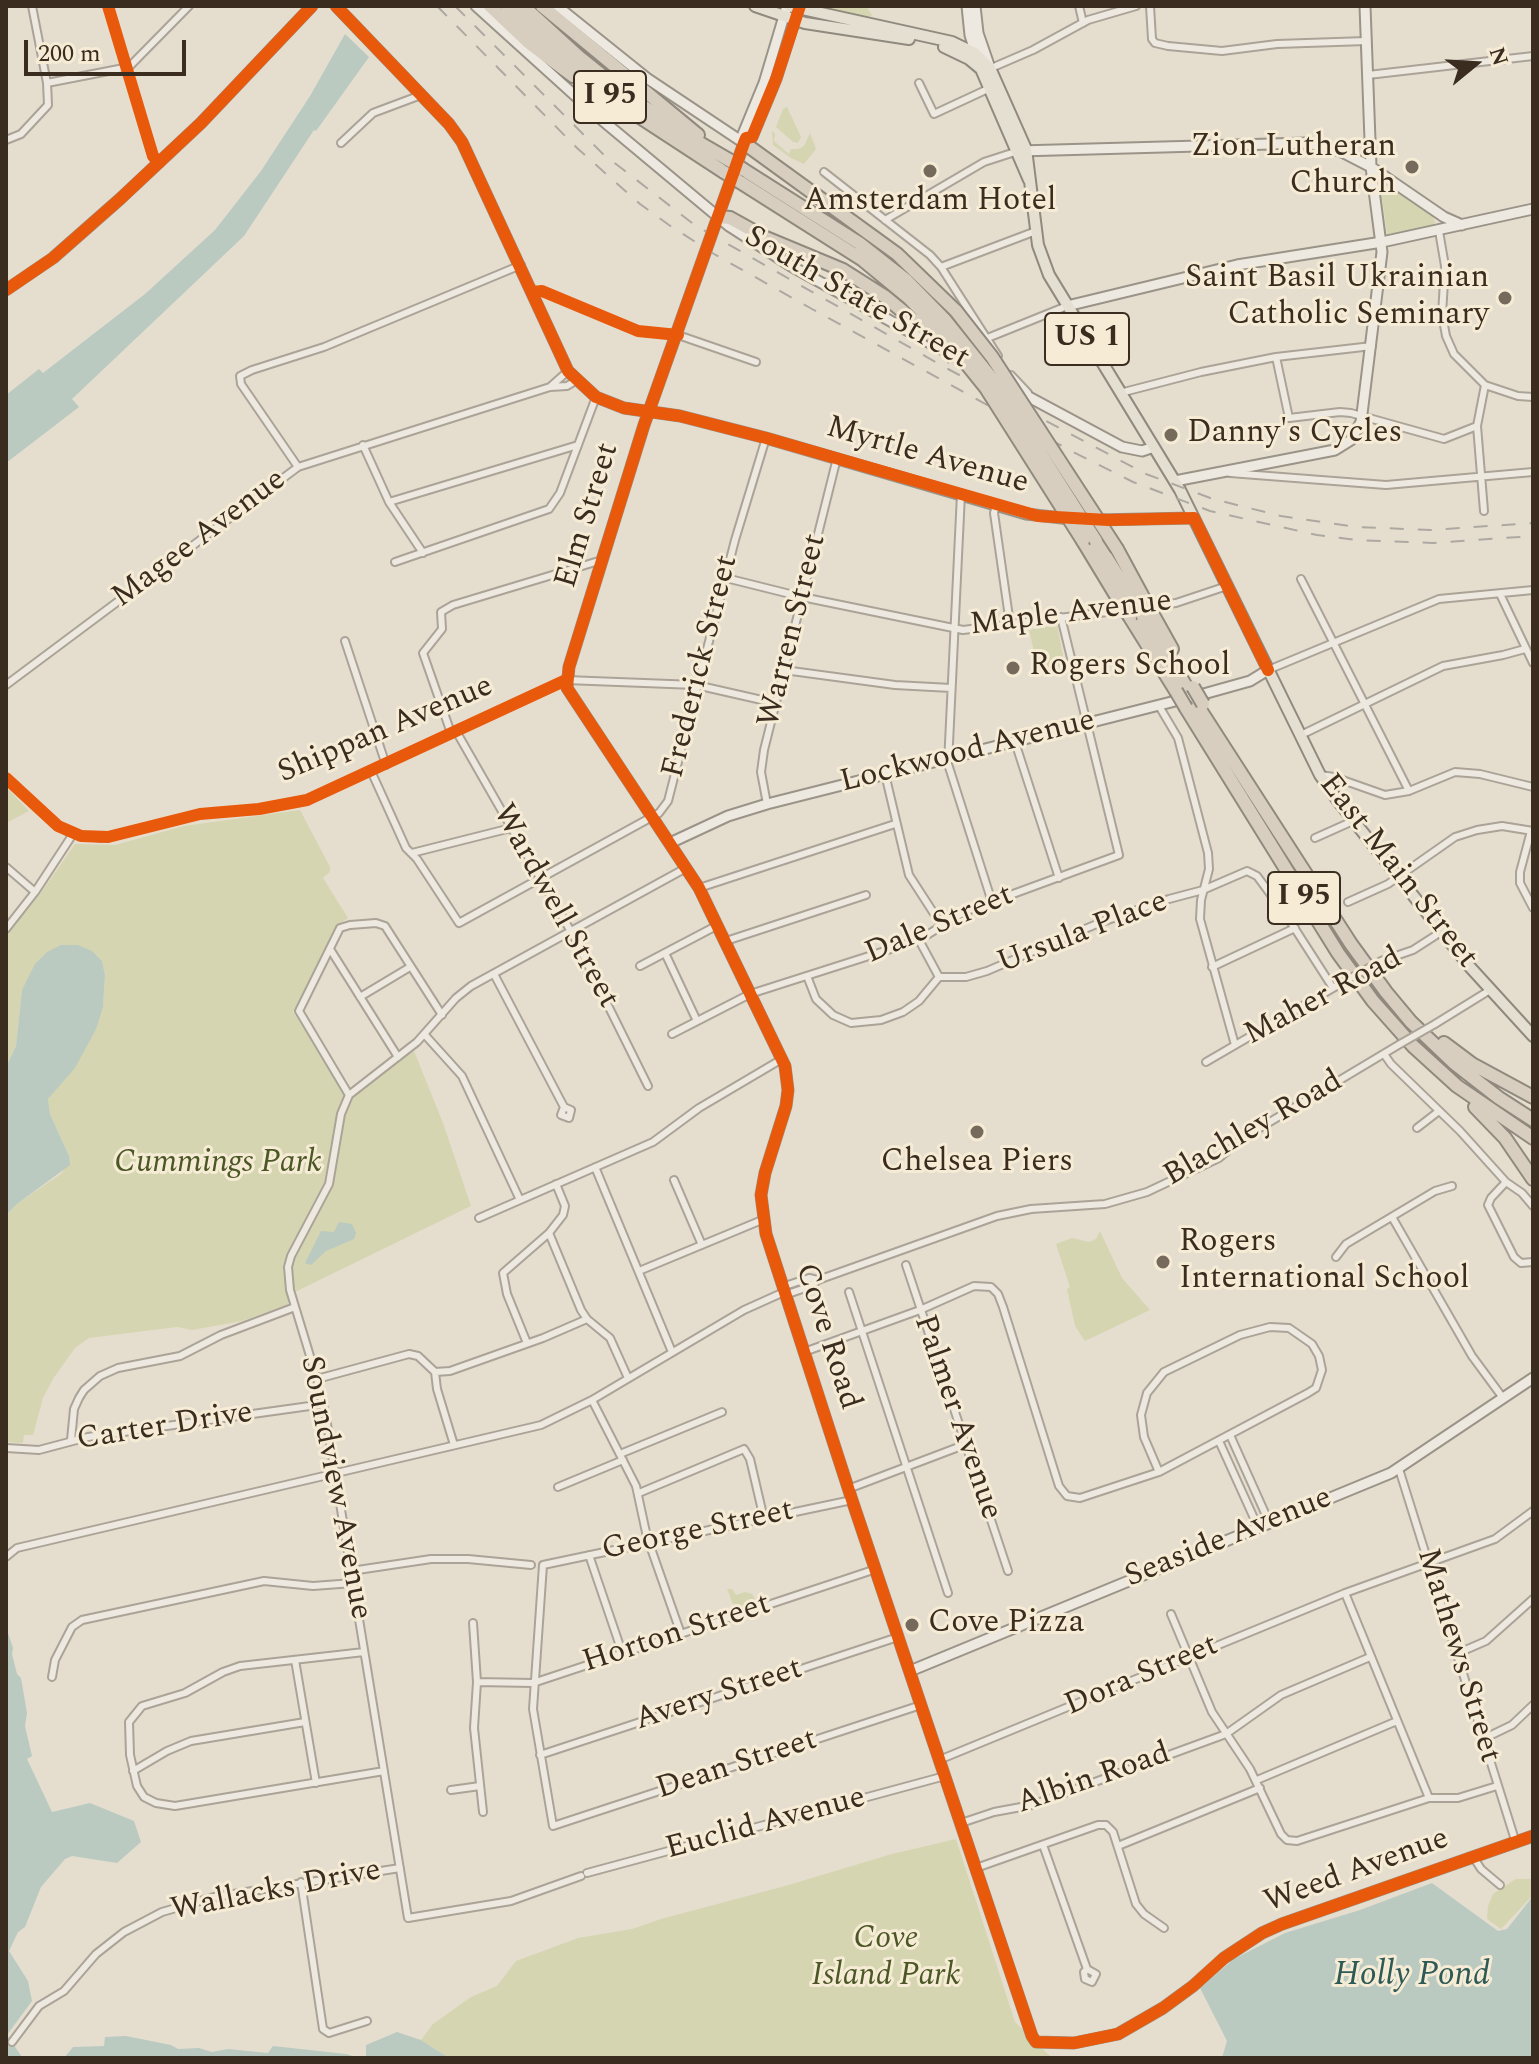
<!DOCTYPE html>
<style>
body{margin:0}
#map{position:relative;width:1539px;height:2064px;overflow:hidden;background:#e5decf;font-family:Spectral,serif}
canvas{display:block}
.frame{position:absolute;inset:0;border:8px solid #3a2c1f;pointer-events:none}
.north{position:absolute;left:1435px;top:24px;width:80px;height:80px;-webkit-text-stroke:6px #f6ecd5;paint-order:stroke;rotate:72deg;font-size:22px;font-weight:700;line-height:32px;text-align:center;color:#3a2c1f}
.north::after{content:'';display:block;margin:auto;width:28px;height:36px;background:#3a2c1f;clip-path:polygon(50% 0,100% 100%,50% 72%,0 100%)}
.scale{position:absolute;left:24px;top:40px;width:162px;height:36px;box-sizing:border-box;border:4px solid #3a2c1f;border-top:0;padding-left:10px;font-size:24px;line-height:28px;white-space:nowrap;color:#3a2c1f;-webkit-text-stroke:6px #f6ecd5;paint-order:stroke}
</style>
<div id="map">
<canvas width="1539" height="2064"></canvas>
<div class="frame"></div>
<div class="north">N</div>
<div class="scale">200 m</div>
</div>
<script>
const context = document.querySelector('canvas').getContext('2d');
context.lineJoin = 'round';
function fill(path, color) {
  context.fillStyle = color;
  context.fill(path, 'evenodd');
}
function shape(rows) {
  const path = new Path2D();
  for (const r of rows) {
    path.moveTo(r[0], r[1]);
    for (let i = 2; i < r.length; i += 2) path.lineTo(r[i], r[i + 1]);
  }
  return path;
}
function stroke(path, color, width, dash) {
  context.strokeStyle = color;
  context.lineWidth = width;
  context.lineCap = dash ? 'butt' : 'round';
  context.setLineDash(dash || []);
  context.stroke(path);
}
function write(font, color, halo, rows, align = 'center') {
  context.font = font + ' Spectral,serif';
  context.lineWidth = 6;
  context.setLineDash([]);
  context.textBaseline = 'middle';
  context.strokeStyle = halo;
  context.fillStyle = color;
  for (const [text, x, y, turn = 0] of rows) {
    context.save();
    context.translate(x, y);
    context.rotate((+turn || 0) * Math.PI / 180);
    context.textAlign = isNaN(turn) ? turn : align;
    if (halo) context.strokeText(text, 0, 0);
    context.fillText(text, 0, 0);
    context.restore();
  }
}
fill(shape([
 [807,6,866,6,872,15,867,20],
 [787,107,801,137,798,143,793,142,776,127,783,109],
 [772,131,775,134,774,141,789,154,791,149,798,149,804,146,810,133,816,149,804,164,791,158,773,145],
 [1383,182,1433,217,1435,222,1433,227,1387,234,1380,184],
 [1057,625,1065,665,1038,669,1029,630],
 [6,787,29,811,6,823],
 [300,810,330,867,330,872,323,878,348,918,335,927,293,1012,348,1094,414,1051,443,1123,471,1206,295,1292,287,1305,242,1321,192,1330,177,1327,89,1338,75,1348,53,1379,43,1398,33,1435,24,1435,23,1443,6,1442,6,1215,17,1204,62,1173,69,1156,50,1114,48,1099,75,1067,103,1007,105,975,102,961,22,990,16,1046,6,1067,6,935,40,894,75,844,115,845,184,826],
 [1100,1231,1122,1278,1150,1310,1085,1341,1075,1326,1067,1289,1070,1287,1056,1244,1072,1238,1089,1242,1096,1239],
 [727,1589,732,1589,736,1595,745,1592,752,1594,757,1602,735,1609],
 [956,1839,1015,2022,1052,2058,449,2058,421,2040,433,2024,471,1997,497,1986,516,1961,578,1938,632,1929,661,1919,785,1886,892,1854],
 [1516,1879,1533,1879,1533,1895,1501,1929,1487,1919,1488,1906,1493,1894]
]), '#d5d5b1');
fill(shape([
 [345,34,369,57,316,131,314,130,244,236,72,399,79,407,6,463,6,395,39,369,43,373,145,294,215,230,261,171,310,96],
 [61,945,78,945,92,951,102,961,105,975,103,1007,96,1029,75,1068,48,1099,50,1114,69,1156,70,1165,17,1204,6,1215,6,1067,16,1046,22,990,35,964,47,952],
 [339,1222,352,1224,356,1233,354,1239,326,1251,311,1265,305,1263,321,1231,334,1232],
 [6,1627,13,1648,12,1654,17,1674,21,1678,27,1713,25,1726,32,1756,27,1759,52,1812,90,1803,134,1821,141,1842,117,1863,72,1856,65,1859,41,1887,25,1927,18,1932,9,1951,28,1981,32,2001,7,2035,22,2057,26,2058,6,2058],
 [1432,1883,1498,1931,1507,1929,1533,1896,1533,2058,1222,2058,1227,2041,1200,1988,1234,1959,1285,1933,1360,1910],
 [397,2032,421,2040,449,2058,366,2058,366,2045],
 [126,2036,171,2045,178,2049,199,2048,212,2052,228,2049,268,2053,273,2046,346,2054,359,2058,64,2058,73,2047,104,2046,105,2037]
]), '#bacac0');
const street = shape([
 [108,6,153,156,159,163],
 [1079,6,1083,23],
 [1150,6,1152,39,1155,43,1168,46,1222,51,1277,44,1366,41],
 [989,69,1033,50,1088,20,1136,6],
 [1368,75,1533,56],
 [47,83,129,67,189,6],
 [919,83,934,114,990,88],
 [6,140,21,134,48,105,47,83,32,6],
 [341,143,373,113,421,95],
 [824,172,930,255,941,267,998,356],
 [885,220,984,162,1018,151],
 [1439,231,1445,266,1442,314,1446,336,1454,354,1485,385,1518,396,1533,397],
 [941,267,1036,231],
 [532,292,542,291,638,331,678,335,756,362],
 [985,339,1067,306],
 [1276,357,1289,418,1340,412,1351,413,1444,439,1477,426],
 [1011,375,1028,393],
 [550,387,568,371],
 [1120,393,1201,372,1276,357,1372,346],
 [363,445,389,502,423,553],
 [298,467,241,384,240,376,252,370,324,347,521,265],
 [1230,473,1386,485,1533,472],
 [961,494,948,764,992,902],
 [389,502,578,445],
 [996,505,994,513,1010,624],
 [1484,511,1477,426,1485,385],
 [395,562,549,509,560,493,596,397],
 [726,578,802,597,963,630,1123,610],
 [1301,579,1409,791],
 [1500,594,1533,663],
 [1150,606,1176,603,1227,586],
 [345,641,386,765],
 [784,670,895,685,951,688],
 [1268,670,1439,599,1533,590],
 [6,685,298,467,550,387,567,386,577,380],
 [1159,706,1178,738,1208,853,1209,869,1201,900,1200,919,1235,1045],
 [456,731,574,937,648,1086],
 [451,733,423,653,442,629,441,612,453,605,602,560],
 [1301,735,1443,666,1503,655,1525,649],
 [1015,742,1059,878],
 [371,771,406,848,417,859,459,923,659,813,668,801,735,540,766,438],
 [885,774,909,875,942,926],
 [1320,775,1334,777,1385,795,1409,791,1455,772,1480,774,1533,787],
 [6,778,58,826,73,834,101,838,200,814,259,809,307,800,566,680,696,685,775,703],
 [767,804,761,772,764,750,837,458],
 [1531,831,1520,872,1520,883,1533,908],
 [1315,838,1353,821],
 [412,853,511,828],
 [6,867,35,892],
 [699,888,895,824],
 [1348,902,1388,884,1455,837,1477,830,1502,826,1533,831],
 [6,929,35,892,73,834],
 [919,940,939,977],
 [726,941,866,895],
 [330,949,398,1057],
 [665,953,697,1021],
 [1381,961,1413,950,1441,932],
 [640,966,718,925],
 [1212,967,1295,928],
 [494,974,564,1107,571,1110,569,1118,561,1115,564,1107],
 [807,976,816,999,833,1015,851,1023,881,1020,903,1012,919,1001,939,977,966,977,987,971,1099,923,1169,899,1203,890,1247,871,1257,876,1288,918,1333,988],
 [360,997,410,967],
 [1435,1024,1490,990],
 [672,1034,750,994,919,940,964,912,1119,855,1061,617],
 [425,1035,462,1076,520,1200],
 [1384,1054,1391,1064,1460,1131,1506,1182],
 [1206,1062,1347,980],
 [349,1095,299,1011,340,928,350,925,376,923,385,926,442,1015],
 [1417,1128,1439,1111],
 [595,1167,672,1352],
 [674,1180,702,1245],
 [1533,1206,1522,1193,1506,1182,1491,1198,1488,1205,1514,1257,1521,1263,1533,1262],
 [1392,1217,1472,1356,1503,1398],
 [479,1218,653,1142,699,1108,782,1059],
 [549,1233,581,1310,587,1319,610,1338,628,1378],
 [1336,1257,1346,1244,1435,1191,1452,1186],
 [906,1265,1008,1571],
 [639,1271,762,1220],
 [782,1287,809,1278,818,1280],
 [849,1292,948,1593],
 [785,1295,811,1286,818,1280,997,1216,1031,1209,1105,1204,1147,1192,1219,1158,1243,1138,1400,1044],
 [527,1343,507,1294,503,1273,549,1233,563,1215,565,1206,556,1184],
 [804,1352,920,1310,974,1286,991,1287,998,1294,1003,1307,1059,1486,1067,1496,1080,1498,1159,1472,1308,1393,1316,1388,1322,1370,1319,1356,1312,1344,1289,1328,1270,1327,1240,1335,1164,1372,1147,1393,1141,1415,1144,1437,1159,1472],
 [435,1372,437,1389,454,1445],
 [317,1379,409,1354,418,1356,435,1372,450,1371,543,1338,587,1319],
 [592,1400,636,1486,647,1537,681,1634],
 [1230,1435,1269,1522],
 [71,1440,74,1409,79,1398,84,1390,100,1376,118,1368,180,1356,221,1335,295,1307],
 [1219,1441,1258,1527],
 [6,1448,39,1450,88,1437,324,1404],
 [620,1454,722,1412],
 [1399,1469,1516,1843],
 [558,1487,623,1460],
 [848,1489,964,1445],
 [639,1493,744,1449,750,1459,764,1519],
 [852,1500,543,1565,533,1709,553,1826,921,1705],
 [589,1555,622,1652],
 [6,1557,17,1548,541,1425,592,1400,744,1310,784,1292],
 [351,1571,431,1559,468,1559,531,1565],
 [1345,1593,1429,1798],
 [1171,1614,1212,1712,1250,1769,1281,1834,1287,1840,1297,1841,1429,1798,1458,1798,1497,1786],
 [473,1623,477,1682,474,1728,483,1812],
 [364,1652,240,1666,223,1672,185,1693,142,1706,129,1722,130,1755,137,1786,144,1797,156,1803,175,1806,384,1771],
 [1456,1654,1486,1641,1533,1599],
 [295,1660,316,1783],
 [52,1677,55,1660,72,1627,82,1620,264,1581,313,1586,353,1583],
 [477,1682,533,1683,876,1569],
 [1483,1739,1512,1725,1533,1705],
 [540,1755,898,1637],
 [939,1760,1345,1593,1495,1539,1533,1511],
 [133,1771,167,1751,191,1741,305,1722],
 [1257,1780,1397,1721],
 [451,1790,480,1786],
 [961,1823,994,1812,1032,1805,1226,1734,1281,1695,1370,1657],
 [1043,1845,1087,1969,1096,1974,1092,1982,1085,1979,1084,1972,1087,1969],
 [1118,1846,1260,1788],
 [1474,1858,1481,1869,1500,1885],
 [976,1868,1098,1825,1106,1825,1113,1832,1136,1904,1144,1914,1164,1928],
 [587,1873,945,1776],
 [581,1876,511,1901,408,1918,326,1418,317,1379,290,1290,288,1267,291,1256,329,1184,341,1114,349,1095,417,1042,456,998,471,986,686,868],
 [301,1882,323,2029,329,2033,367,2021],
 [12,2042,39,2006,64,1991,96,1954,124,1932,162,1912,214,1897,400,1868]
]);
const secondary = shape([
 [336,6,449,124,462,142,568,371,596,397,624,408,680,416,766,438,1026,514,1071,519],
 [476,6,602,120,729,226,791,266,941,349],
 [557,6,648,79,744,143],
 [967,6,970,35,977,58],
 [975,6,978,33,989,65],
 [796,16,776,79,752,137,746,138,744,143,644,425,569,667,567,688,699,888,785,1066,788,1090,786,1106,765,1173,761,1195,766,1234,852,1500,1032,2036,1036,2042,1074,2043,1118,2034,1163,2008,1193,1986,1224,1958,1262,1933,1282,1924,1533,1836],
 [746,138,743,134,764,83,787,6],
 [1019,151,1307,143,1340,151,1371,167,1444,217,1462,225],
 [6,290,53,258,120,199,201,123,312,6],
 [1067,306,1237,265,1382,242,1533,209],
 [1014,389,1122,447,1142,451,1154,447],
 [1175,481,1335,450,1351,440,1361,422,1382,252,1371,167,1365,6],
 [1094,520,1194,518],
 [670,843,728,816,767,804,1207,693,1250,681,1268,670],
 [910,1671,1391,1473,1533,1378]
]);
const primary = shape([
 [755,6,805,23,909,39],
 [789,6,952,42,975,53,990,68,1026,149,1038,245,1049,275,1180,490,1320,775,1338,801,1470,967,1533,1036],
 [944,47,969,59,981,69,1029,180]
]);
const highway = shape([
 [490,6,529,43,573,76],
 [507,6,558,54,620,104,724,172],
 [523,6,579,57,625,94,691,138,729,160],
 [542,6,698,135],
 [744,143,897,254,956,311],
 [744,170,859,243,906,280,945,320],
 [740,182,863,260,909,298,936,326],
 [719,217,730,218,766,238,843,270,884,296,928,332],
 [1083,541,1120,602],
 [1096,541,1133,600],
 [1117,549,1144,599],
 [1153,615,1172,649],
 [1143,616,1187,688],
 [1130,617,1176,691],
 [1197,705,1351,944,1386,992,1411,1022,1454,1063,1499,1098,1533,1120],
 [1186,708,1338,953,1373,1001,1413,1046,1457,1086,1533,1138],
 [1444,1043,1472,1064,1533,1097],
 [1475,1107,1505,1138,1533,1179]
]);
stroke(street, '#aba397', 10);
stroke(secondary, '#9a9388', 13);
stroke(primary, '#90897e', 14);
stroke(highway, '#90897e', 16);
stroke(street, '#eee9e0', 6);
stroke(secondary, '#eee9e0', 9);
stroke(primary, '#e5dfd2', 10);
stroke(highway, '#d8cec0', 12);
stroke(shape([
 [437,6,577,148,640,204,669,225,714,254,812,309,1073,452,1133,482,1210,511,1317,535,1357,540,1433,543,1533,536],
 [455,6,603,154,696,226,948,369,1146,474,1213,499,1281,516,1357,527,1431,530,1533,523]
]), '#ada8a1', 2, [14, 14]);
const streetBridge = shape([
 [1347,980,1381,961],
 [1400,1044,1435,1024]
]);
const highwayBridge = shape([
 [729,160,744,170],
 [724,172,740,182],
 [956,311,992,357,1117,549],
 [945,320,997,385,1096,541],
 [936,326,986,388,1083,541],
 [928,332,954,358],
 [1144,599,1153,615],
 [1133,600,1143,616],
 [1120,602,1130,617],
 [1193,687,1203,704],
 [1176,691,1186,708]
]);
stroke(streetBridge, '#aba397', 10, []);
stroke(highwayBridge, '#90897e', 16, []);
stroke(streetBridge, '#eee9e0', 6);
stroke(highwayBridge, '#d8cec0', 12);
stroke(shape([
 [108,6,153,156,159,163],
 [336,6,449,124,462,142,568,371,596,397,624,408,680,416,766,438,1038,516,1108,520,1194,518,1268,670],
 [800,6,776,79,752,137,746,138,744,143,644,425,569,667,567,688,699,888,785,1066,788,1090,786,1106,765,1173,761,1195,766,1234,852,1500,1032,2036,1036,2042,1074,2043,1118,2034,1163,2008,1193,1986,1224,1958,1262,1933,1282,1924,1533,1836],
 [6,290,53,258,120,199,201,123,312,6],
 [532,292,542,291,638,331,678,335],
 [6,778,58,826,81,836,108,837,200,814,259,809,307,800,566,680]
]), '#e8590c', 12);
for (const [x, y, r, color] of [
 [1412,167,8,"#766a5d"],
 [930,171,8,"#766a5d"],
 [1505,298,8,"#766a5d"],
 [1171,435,8,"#766a5d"],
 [1013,668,8,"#766a5d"],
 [977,1132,8,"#766a5d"],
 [1163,1262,8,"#766a5d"],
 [912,1625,8,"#766a5d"]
]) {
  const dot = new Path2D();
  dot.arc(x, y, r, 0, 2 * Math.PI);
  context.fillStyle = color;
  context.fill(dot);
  stroke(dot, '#f6ecd5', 3);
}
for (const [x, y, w] of [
 [610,97,72],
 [1087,339,84],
 [1304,898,72]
]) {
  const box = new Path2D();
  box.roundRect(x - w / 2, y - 26, w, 52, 6);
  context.fillStyle = '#f6ecd5';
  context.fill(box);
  stroke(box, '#3a2c1f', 2);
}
write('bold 30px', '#3a2c1f', null, [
 ["I 95",610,97],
 ["US 1",1087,339],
 ["I 95",1304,898]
]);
write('32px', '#3a2c1f', '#f6ecd5', [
 ["Zion Lutheran",1396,149,"right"],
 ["Church",1396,186,"right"],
 ["Amsterdam Hotel",930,203,"center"],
 ["Saint Basil Ukrainian",1489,280,"right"],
 ["Catholic Seminary",1489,317,"right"],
 ["Danny's Cycles",1187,435],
 ["Rogers School",1029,668],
 ["Chelsea Piers",977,1164,"center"],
 ["Rogers",1179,1244],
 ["International School",1179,1281],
 ["Cove Pizza",928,1625]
], 'left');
write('32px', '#3a2c1f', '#f6ecd5', [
 ["South State Street",856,299,30],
 ["Myrtle Avenue",927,457,16],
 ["Elm Street",589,516,-73],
 ["Magee Avenue",200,540,-37],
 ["Maple Avenue",1071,615,-7],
 ["Warren Street",794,631,-76],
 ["Frederick Street",702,667,-76],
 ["Shippan Avenue",386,731,-23],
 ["Lockwood Avenue",968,753,-14],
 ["East Main Street",1397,872,52],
 ["Wardwell Street",554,907,61],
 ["Dale Street",940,926,-23],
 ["Ursula Place",1083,934,-21],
 ["Maher Road",1324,998,-28],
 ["Blachley Road",1254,1130,-30],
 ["Cove Road",826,1337,72],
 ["Palmer Avenue",956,1418,71],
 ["Carter Drive",165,1428,-9],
 ["Soundview Avenue",334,1488,79],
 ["George Street",698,1532,-12],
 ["Seaside Avenue",1229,1539,-22],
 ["Horton Street",677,1635,-18],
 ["Mathews Street",1457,1656,73],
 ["Dora Street",1142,1677,-23],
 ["Avery Street",719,1696,-18],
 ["Dean Street",737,1766,-18],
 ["Albin Road",1094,1780,-19],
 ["Euclid Avenue",766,1825,-15],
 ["Weed Avenue",1357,1872,-20],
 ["Wallacks Drive",276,1892,-11]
]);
write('italic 32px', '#4b5725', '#f6ecd5', [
 ["Cummings Park",218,1165],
 ["Cove",886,1941],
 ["Island Park",886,1978]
]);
write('italic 34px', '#2e5a56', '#f6ecd5', [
 ["Holly Pond",1412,1977]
]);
</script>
